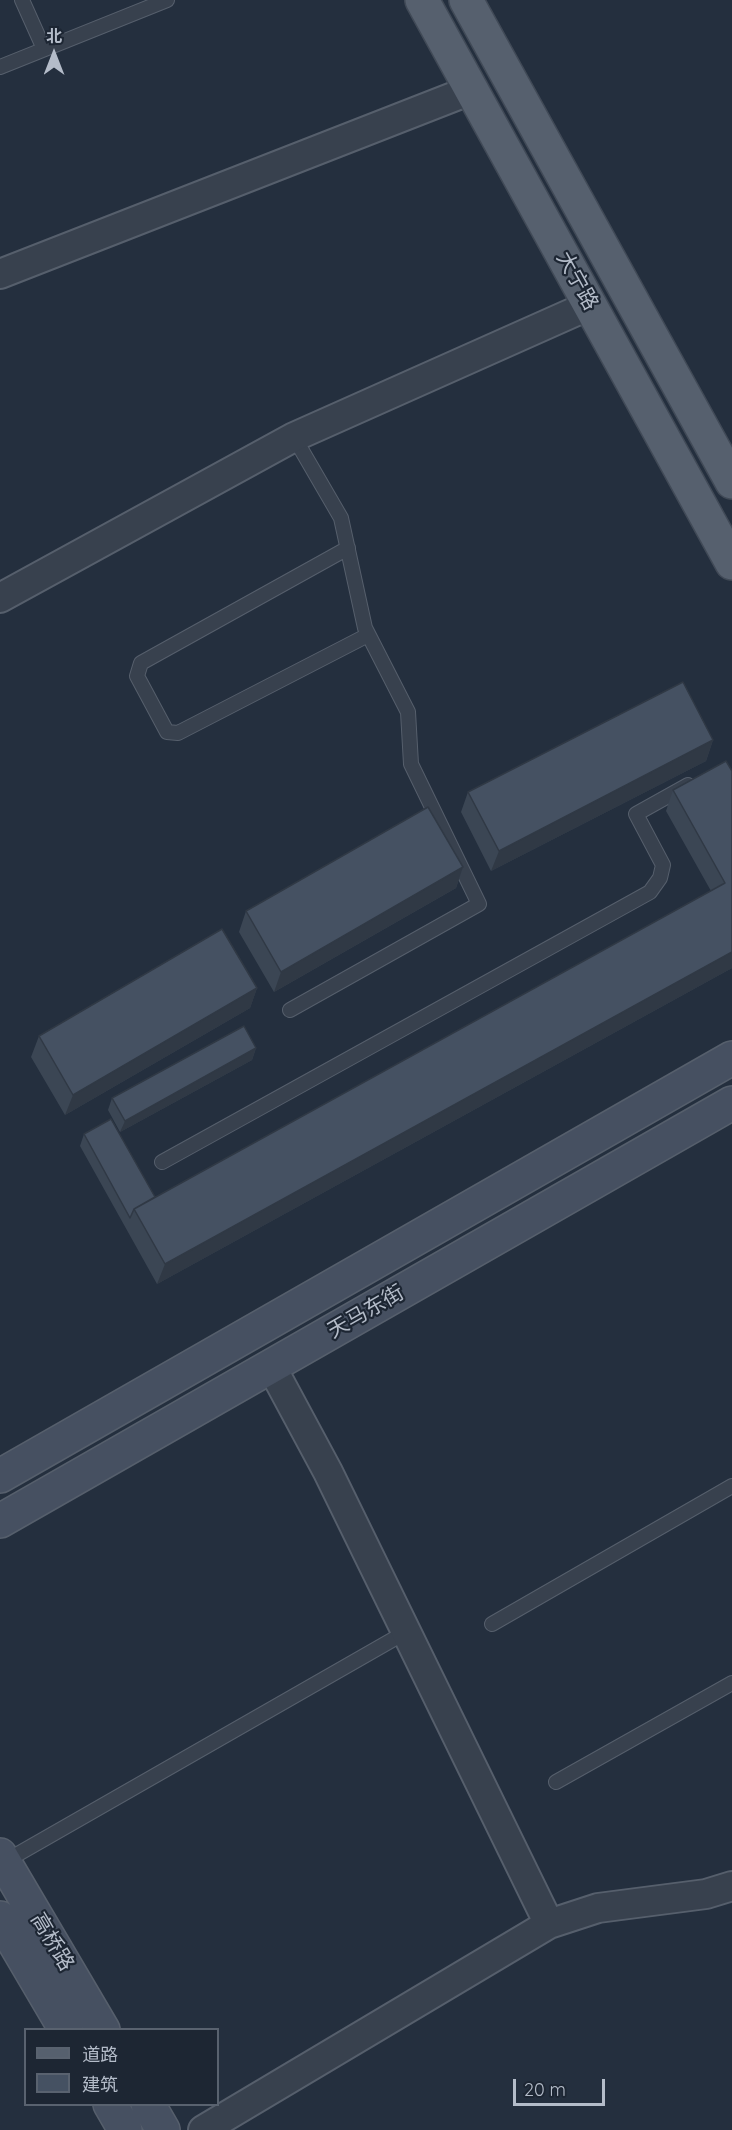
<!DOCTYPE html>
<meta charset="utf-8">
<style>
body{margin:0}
#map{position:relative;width:732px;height:2130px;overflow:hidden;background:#242f3e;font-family:Quicksand,"Noto Sans SC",sans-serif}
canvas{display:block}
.legend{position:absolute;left:24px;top:2028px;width:195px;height:78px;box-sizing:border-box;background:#1d2633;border:2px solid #59626f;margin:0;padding:8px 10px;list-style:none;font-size:18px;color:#b4bcc9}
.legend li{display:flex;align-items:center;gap:12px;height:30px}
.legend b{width:30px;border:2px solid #59626f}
.north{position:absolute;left:24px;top:24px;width:60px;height:60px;-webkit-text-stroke:4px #1d2633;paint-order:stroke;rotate:0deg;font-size:16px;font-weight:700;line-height:24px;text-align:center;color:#b4bcc9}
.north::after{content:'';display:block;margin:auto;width:21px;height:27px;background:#b4bcc9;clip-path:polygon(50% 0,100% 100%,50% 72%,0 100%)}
.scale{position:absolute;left:513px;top:2079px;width:92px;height:27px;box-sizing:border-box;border:3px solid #b4bcc9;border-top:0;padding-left:8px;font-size:18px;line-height:21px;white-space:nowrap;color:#b4bcc9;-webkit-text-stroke:4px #1d2633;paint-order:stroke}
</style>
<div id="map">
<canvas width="732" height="2130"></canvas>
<ul class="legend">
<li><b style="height:8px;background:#56606e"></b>道路</li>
<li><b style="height:16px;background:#455162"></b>建筑</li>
</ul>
<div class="north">北</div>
<div class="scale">20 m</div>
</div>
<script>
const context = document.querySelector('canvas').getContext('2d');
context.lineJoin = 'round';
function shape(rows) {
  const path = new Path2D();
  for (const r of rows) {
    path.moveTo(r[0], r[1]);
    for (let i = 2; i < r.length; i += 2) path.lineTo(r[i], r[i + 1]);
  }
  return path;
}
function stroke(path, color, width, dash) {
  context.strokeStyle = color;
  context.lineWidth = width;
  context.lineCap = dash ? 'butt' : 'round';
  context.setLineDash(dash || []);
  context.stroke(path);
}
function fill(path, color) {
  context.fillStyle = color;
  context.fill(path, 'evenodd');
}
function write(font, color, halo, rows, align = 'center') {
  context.font = font + ' Quicksand,"Noto Sans SC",sans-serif';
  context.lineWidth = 4.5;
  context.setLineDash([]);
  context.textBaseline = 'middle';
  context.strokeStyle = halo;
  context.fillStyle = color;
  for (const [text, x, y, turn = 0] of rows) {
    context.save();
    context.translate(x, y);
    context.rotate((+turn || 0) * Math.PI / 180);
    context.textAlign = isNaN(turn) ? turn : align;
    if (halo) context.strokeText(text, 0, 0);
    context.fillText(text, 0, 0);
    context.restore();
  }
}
const lane = shape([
 [22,0,44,49],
 [0,67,167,0],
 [348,548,141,663,137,676,167,732,178,733,368,635],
 [290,1010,479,904,411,764,408,712,365,628,341,518,294,437],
 [162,1162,650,892,660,878,663,865,636,814,688,785],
 [492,1624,732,1486],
 [556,1782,732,1683],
 [4,1862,406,1632]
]);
const street = shape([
 [0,274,471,90],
 [0,598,294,437,590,305],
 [549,1924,598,1908,706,1894,732,1886],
 [203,2130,549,1924,328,1472,271,1366]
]);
const secondary = shape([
 [0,1476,732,1058],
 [0,1521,732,1103],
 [0,1855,103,2030],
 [0,1918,66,2030],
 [110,2104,125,2130],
 [148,2104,163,2130]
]);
const primary = shape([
 [422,0,732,563],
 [466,0,732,482]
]);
stroke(lane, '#565f6c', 16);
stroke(street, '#565f6c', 32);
stroke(secondary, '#565f6c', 36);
stroke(primary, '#414a57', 36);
stroke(lane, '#38414e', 14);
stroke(street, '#38414e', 28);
stroke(secondary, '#465061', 33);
stroke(primary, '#56606e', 33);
fill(shape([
 [713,740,706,761,491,871,461,812,468,792],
 [732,771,732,968,157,1284,80,1146,84,1134,155,1197,711,891,666,811,673,790],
 [463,867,456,888,274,992,239,932,246,911],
 [257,988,250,1008,65,1115,31,1057,39,1036],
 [256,1048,252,1060,120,1132,108,1110,112,1098]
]), '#3b4654');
fill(shape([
 [713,740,706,761,491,871,499,851],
 [463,867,456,888,274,992,281,972],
 [732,952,732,968,157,1284,165,1264],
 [257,988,250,1008,65,1115,73,1095],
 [256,1048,252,1060,120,1132,125,1121]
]), '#303945');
const building = shape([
 [683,682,713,740,499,851,468,792,683,682],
 [726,761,732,771,732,952,165,1264,134,1209,725,883,673,790,726,761],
 [428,807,463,867,281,972,246,911,428,807],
 [222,929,257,988,73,1095,39,1036,222,929],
 [244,1026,256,1048,125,1121,112,1098,244,1026],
 [111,1119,155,1197,134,1209,130,1218,84,1134,111,1119]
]);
fill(building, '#455162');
stroke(building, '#303945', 1.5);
write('21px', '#b4bcc9', '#1d2633', [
 ["大宁路",577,281,61],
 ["天马东街",366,1312,-30],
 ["高桥路",52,1942,59]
]);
</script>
